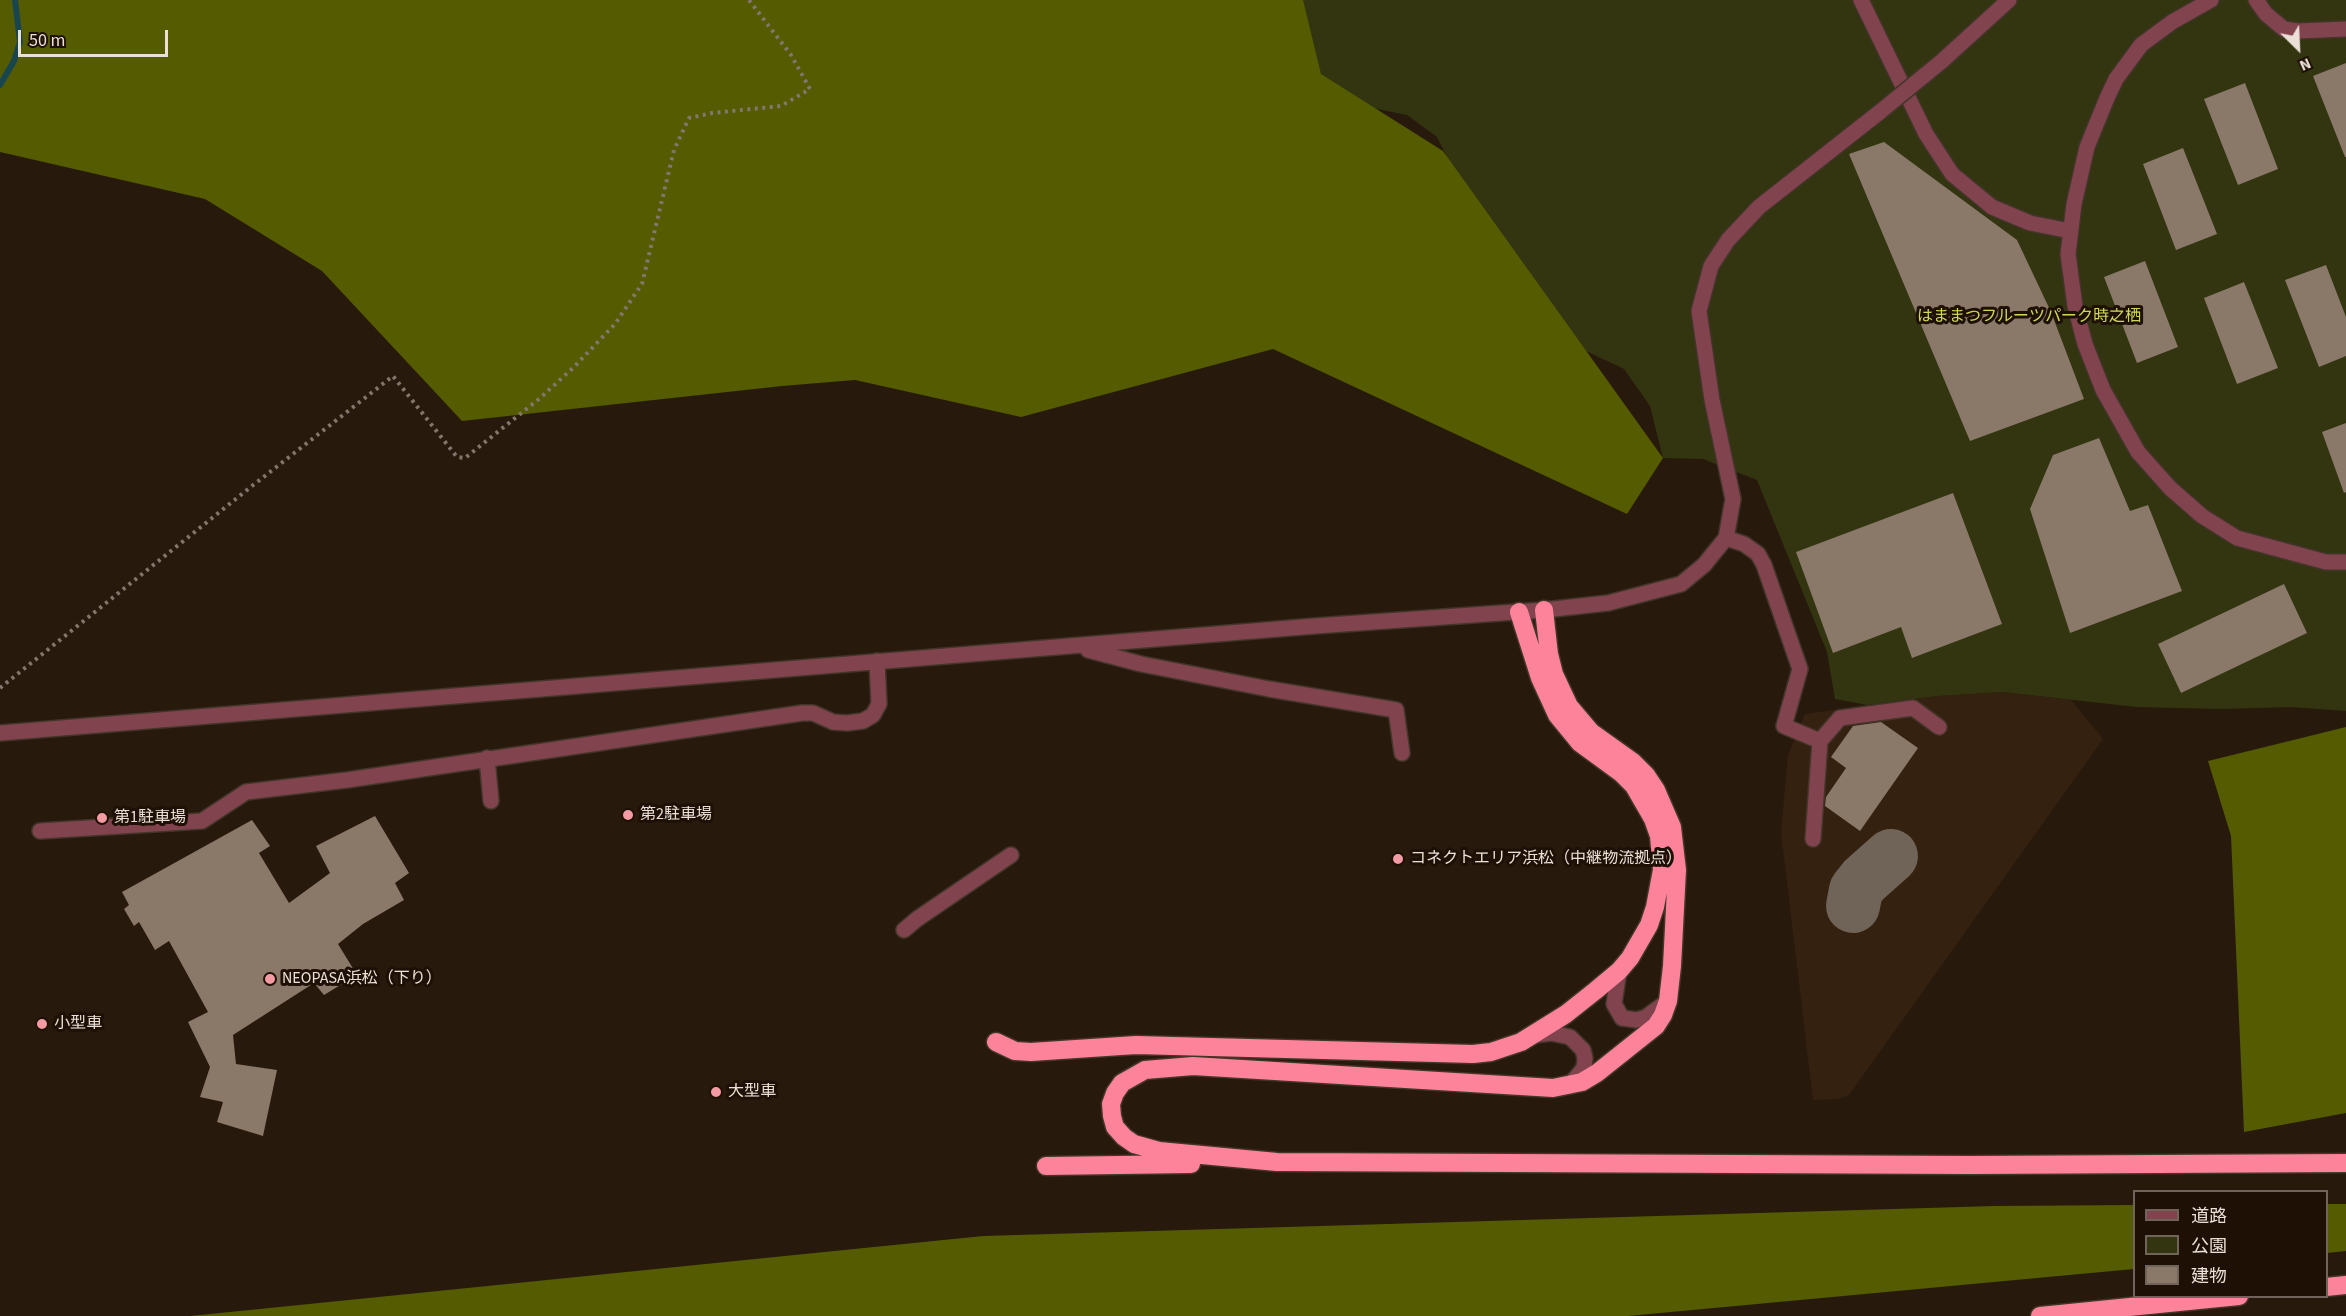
<!DOCTYPE html>
<meta charset="utf-8">
<style>
body{margin:0}
#map{position:relative;width:2346px;height:1316px;overflow:hidden;background:#28190d;font-family:"Source Sans 3","Noto Sans JP",sans-serif}
canvas{display:block}
.legend{position:absolute;left:2133px;top:1190px;width:195px;height:108px;box-sizing:border-box;background:#1e1005;border:2px solid #706359;margin:0;padding:8px 10px;list-style:none;font-size:18px;color:#eae0d7}
.legend li{display:flex;align-items:center;gap:12px;height:30px}
.legend b{width:30px;border:2px solid #706359}
.north{position:absolute;left:2268px;top:18px;width:60px;height:60px;-webkit-text-stroke:4px #1e1005;paint-order:stroke;rotate:156deg;font-size:16px;font-weight:700;line-height:24px;text-align:center;color:#eae0d7}
.north::after{content:'';display:block;margin:auto;width:21px;height:27px;background:#eae0d7;clip-path:polygon(50% 0,100% 100%,50% 72%,0 100%)}
.scale{position:absolute;left:18px;top:30px;width:150px;height:27px;box-sizing:border-box;border:3px solid #eae0d7;border-top:0;padding-left:8px;font-size:18px;line-height:21px;white-space:nowrap;color:#eae0d7;-webkit-text-stroke:4px #1e1005;paint-order:stroke}
</style>
<div id="map">
<canvas width="2346" height="1316"></canvas>
<ul class="legend">
<li><b style="height:8px;background:#81444f"></b>道路</li>
<li><b style="height:16px;background:#323510"></b>公園</li>
<li><b style="height:16px;background:#8a7869"></b>建物</li>
</ul>
<div class="north">N</div>
<div class="scale">50 m</div>
</div>
<script>
const context = document.querySelector('canvas').getContext('2d');
context.lineJoin = 'round';
function fill(path, color) {
  context.fillStyle = color;
  context.fill(path, 'evenodd');
}
function shape(rows) {
  const path = new Path2D();
  for (const r of rows) {
    path.moveTo(r[0], r[1]);
    for (let i = 2; i < r.length; i += 2) path.lineTo(r[i], r[i + 1]);
  }
  return path;
}
function stroke(path, color, width, dash) {
  context.strokeStyle = color;
  context.lineWidth = width;
  context.lineCap = dash ? 'butt' : 'round';
  context.setLineDash(dash || []);
  context.stroke(path);
}
function write(font, color, halo, rows, align = 'center') {
  context.font = font + ' "Source Sans 3","Noto Sans JP",sans-serif';
  context.lineWidth = 6;
  context.setLineDash([]);
  context.textBaseline = 'middle';
  context.strokeStyle = halo;
  context.fillStyle = color;
  for (const [text, x, y, turn = 0] of rows) {
    context.save();
    context.translate(x, y);
    context.rotate((+turn || 0) * Math.PI / 180);
    context.textAlign = isNaN(turn) ? turn : align;
    if (halo) context.strokeText(text, 0, 0);
    context.fillText(text, 0, 0);
    context.restore();
  }
}
fill(shape([
 [2003,692,2071,700,2103,739,1849,1095,1838,1099,1813,1100,1781,832,1788,755,1805,714,1937,696]
]), '#352110');
fill(shape([
 [1299,0,2346,0,2346,711,2291,707,2221,709,2136,707,2003,692,1937,696,1867,705,1835,699,1827,652,1757,480,1703,459,1663,458,1650,406,1624,369,1586,351,1462,187,1437,137,1407,115,1368,107,1330,88,1311,58]
]), '#323510');
fill(shape([
 [0,0,1303,0,1321,74,1443,151,1663,458,1627,514,1273,349,1021,417,855,380,782,386,462,421,322,271,205,199,0,152],
 [2346,727,2346,1113,2244,1132,2231,836,2208,761],
 [2327,1204,2346,1204,2346,1251,2327,1253],
 [2134,1205,2134,1269,1628,1316,190,1316,983,1236,1994,1206]
]), '#545b01');
stroke(shape([
 [0,85,14,61,20,42,15,0]
]), '#19464e', 6);
stroke(shape([
 [1853,906,1856,890,1864,880,1891,856]
]), '#706358', 54);
fill(shape([
 [2346,63,2346,157,2345,157,2313,76],
 [2245,83,2278,169,2238,185,2204,99],
 [1884,142,2017,240,2051,312,2084,399,1970,441,1849,154],
 [2183,148,2217,234,2176,250,2143,164],
 [2145,261,2178,347,2137,363,2104,277],
 [2326,265,2346,317,2346,356,2319,367,2285,280],
 [2244,282,2278,368,2237,384,2204,298],
 [2346,423,2346,492,2344,493,2322,432],
 [2099,438,2130,511,2148,505,2182,591,2070,633,2030,509,2053,455],
 [1953,493,2002,624,1912,658,1901,627,1833,653,1796,552],
 [2284,584,2307,633,2181,693,2158,644],
 [1881,722,1918,748,1860,831,1825,806,1826,797,1846,768,1831,757,1853,726],
 [375,816,409,873,395,883,404,900,363,924,338,944,357,975,324,995,314,983,233,1035,236,1064,277,1070,263,1136,217,1122,223,1102,200,1097,210,1067,188,1022,208,1012,169,941,155,950,139,922,134,926,124,909,129,905,122,892,252,820,270,846,259,853,289,903,330,873,316,846]
]), '#8a7869');
const minor = shape([
 [1861,0,1926,134,1952,174,1992,207,2030,223,2070,231],
 [2211,0,2172,22,2141,45,2116,79,2107,98,2087,147,2074,204,2068,254,2075,306,2085,344,2103,390,2138,452,2170,488,2202,516,2237,538,2326,562,2346,562],
 [2256,0,2266,14,2284,29,2298,31,2346,29],
 [1942,61,2009,0],
 [1726,538,1744,544,1758,554,1764,565,1800,669,1784,726,1820,741,1813,839],
 [1088,650,1141,664,1269,689,1396,710,1402,753],
 [0,733,1315,626,1544,610,1608,603,1681,584,1704,565,1726,538,1733,499,1712,400,1699,311,1711,266,1728,240,1759,207,1881,111],
 [1820,741,1840,718,1913,708,1939,727],
 [487,758,491,801],
 [40,831,202,821,246,792,347,780,802,713,813,713,833,722,847,723,863,721,873,715,879,704,877,661],
 [904,930,917,919,1011,855],
 [1619,971,1614,1004,1622,1018,1637,1020,1646,1017,1668,1001],
 [1535,1035,1551,1033,1570,1037,1583,1050,1585,1058,1584,1068,1569,1086]
]);
const highway = shape([
 [1544,610,1549,654,1554,674,1569,706,1591,732,1633,762,1646,775,1656,790,1672,827,1677,870,1672,966,1668,1001,1663,1015,1656,1026,1597,1073,1582,1082,1553,1088,1193,1066,1145,1070,1122,1083,1115,1093,1111,1104,1112,1116,1115,1127,1124,1137,1134,1144,1159,1151,1277,1162,1970,1165,2346,1163],
 [996,1042,1015,1051,1031,1052,1136,1045,1473,1054,1491,1052,1521,1042,1566,1014,1595,991,1619,971,1630,958,1649,925,1655,907,1662,870,1659,836,1653,819,1634,786,1621,773,1580,743,1557,715,1540,678,1519,612],
 [1046,1166,1191,1164],
 [2326,1287,2346,1285],
 [2040,1316,2239,1296]
]);
stroke(minor, '#433529', 18);
stroke(highway, '#433529', 21);
stroke(shape([
 [0,688,252,486,393,376,457,457,465,458,539,399,573,368,615,324,642,284,674,150,689,118,712,113,781,106,810,89,791,55,749,0]
]), '#83766c', 4, [3, 4.5]);
stroke(minor, '#81444f', 15);
stroke(highway, '#fc839a', 18);
const minorBridge = shape([
 [1881,111,1942,61]
]);
stroke(minorBridge, '#433529', 18, []);
stroke(minorBridge, '#81444f', 15);
for (const [x, y, r, color] of [
 [628,815,6,"#f49aa2"],
 [102,818,6,"#f49aa2"],
 [1398,859,6,"#f49aa2"],
 [270,979,6,"#f49aa2"],
 [42,1024,6,"#f49aa2"],
 [716,1092,6,"#f49aa2"]
]) {
  const dot = new Path2D();
  dot.arc(x, y, r, 0, 2 * Math.PI);
  context.fillStyle = color;
  context.fill(dot);
  stroke(dot, '#1e1005', 2);
}
write('16px', '#ceda55', '#1e1005', [
 ["はままつフルーツパーク時之栖",2029,317]
]);
write('16px', '#eae0d7', '#1e1005', [
 ["第2駐車場",640,815],
 ["第1駐車場",114,818],
 ["コネクトエリア浜松（中継物流拠点）",1410,859],
 ["NEOPASA浜松（下り）",282,979],
 ["小型車",54,1024],
 ["大型車",728,1092]
], 'left');
</script>
